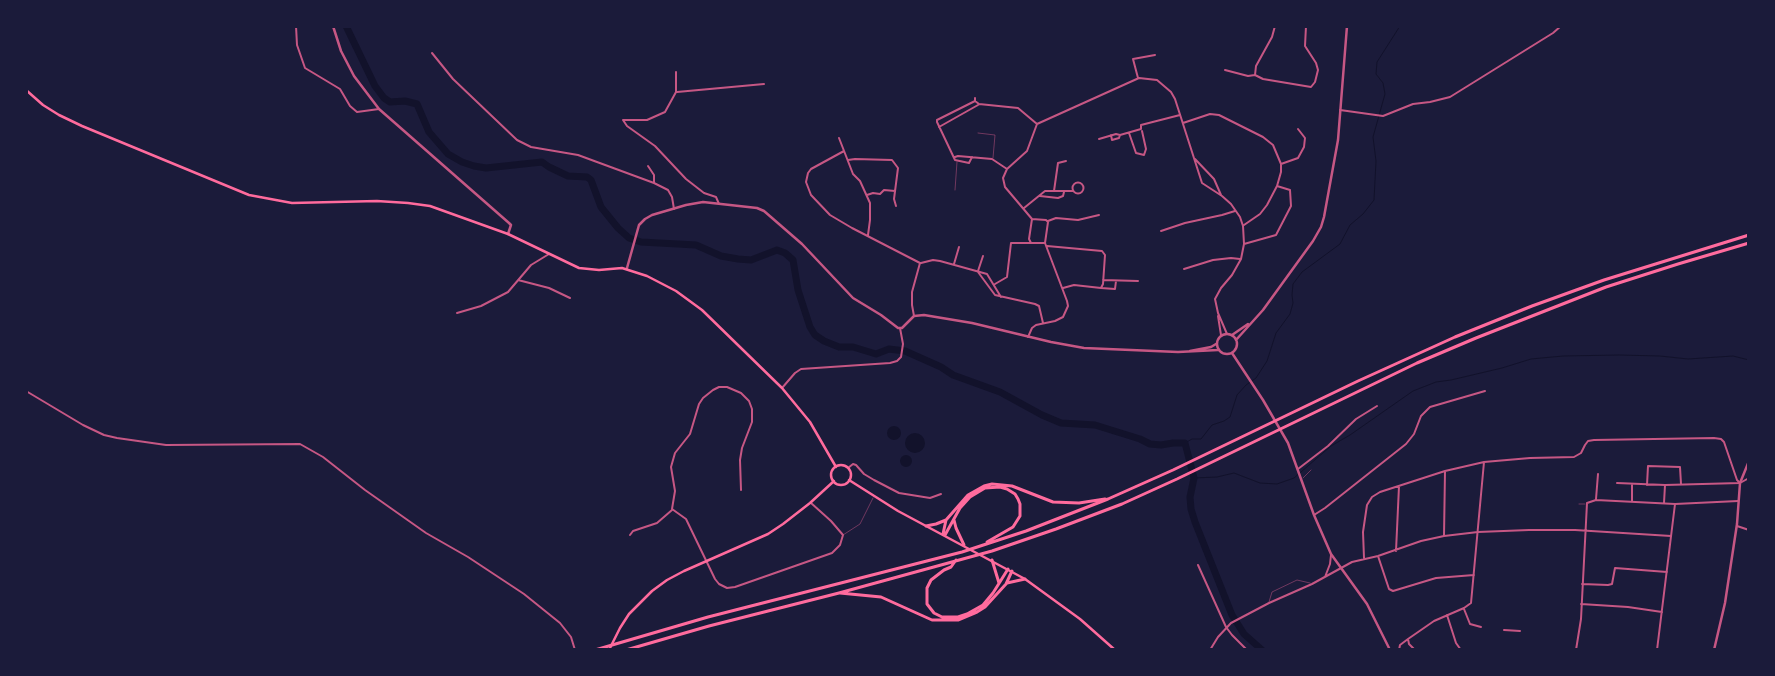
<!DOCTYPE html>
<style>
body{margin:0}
#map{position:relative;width:1775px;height:676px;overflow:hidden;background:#1b1b3a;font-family:"Nunito Sans",sans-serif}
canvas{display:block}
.frame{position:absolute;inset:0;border:28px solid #1b1b3a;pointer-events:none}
</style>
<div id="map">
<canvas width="1775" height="676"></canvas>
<div class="frame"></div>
</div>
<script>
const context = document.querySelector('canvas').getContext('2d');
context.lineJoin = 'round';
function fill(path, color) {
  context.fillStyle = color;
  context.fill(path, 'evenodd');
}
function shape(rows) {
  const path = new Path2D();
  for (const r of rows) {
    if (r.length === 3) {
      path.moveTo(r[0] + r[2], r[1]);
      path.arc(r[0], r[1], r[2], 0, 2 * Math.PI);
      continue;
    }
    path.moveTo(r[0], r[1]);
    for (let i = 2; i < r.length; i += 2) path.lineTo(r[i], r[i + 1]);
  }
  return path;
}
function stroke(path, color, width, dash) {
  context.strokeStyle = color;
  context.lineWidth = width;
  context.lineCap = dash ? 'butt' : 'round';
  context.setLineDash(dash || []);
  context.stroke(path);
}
fill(shape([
 [894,433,7],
 [915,443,10],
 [906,461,6]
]), '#12122b');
stroke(shape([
 [1185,443,1192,439,1201,439,1212,425,1224,421,1230,417,1237,395,1246,385,1256,378,1267,361,1276,333,1290,314,1293,303,1292,295,1293,284,1302,272,1340,244,1350,225,1363,214,1374,200,1376,161,1373,137,1385,94,1383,83,1376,74,1377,62,1400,26],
 [1194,478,1217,477,1234,473,1260,483,1277,484,1294,478,1331,446,1350,435,1413,391,1436,382,1451,380,1502,368,1531,359,1563,356,1619,355,1660,356,1688,359,1733,356,1749,360]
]), '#12122b', 1);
stroke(shape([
 [346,26,375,86,384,98,390,102,405,101,417,104,429,132,448,154,462,162,474,166,486,168,542,162,549,167,568,176,587,177,591,180,601,207,618,228,629,238,641,242,696,245,721,256,738,259,751,260,777,250,785,253,793,260,798,290,810,327,815,335,824,341,839,347,853,347,876,354,889,349,905,351,941,367,953,375,1000,392,1042,415,1061,423,1095,425,1140,439,1150,444,1161,445,1173,443,1185,443,1194,478,1190,497,1191,509,1195,522,1232,615,1244,634,1262,650]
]), '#12122b', 7);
stroke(shape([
 [978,133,995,135,993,158],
 [955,190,957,162],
 [1303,478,1311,470],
 [1579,504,1585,504],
 [843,535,860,524,873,498],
 [1269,602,1272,592,1297,580,1310,583]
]), '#c65784', 0.5);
stroke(shape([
 [296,26,297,45,305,68,340,89,350,106,357,112,379,109],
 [432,53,453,79,517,140,531,147,578,155,654,183,668,190,672,197,674,209],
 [1225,70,1248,76,1255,75,1263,79,1311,87,1315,82,1318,70,1316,63,1305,46,1306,26],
 [676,72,676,92,665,112,647,120,623,120,627,126,655,146,686,179,704,193,716,197,719,204],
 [1255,75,1256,66,1272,37,1275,26],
 [1138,78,1133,59,1155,55],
 [677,92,764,84],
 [975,98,975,101,979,104,1018,108,1037,124],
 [1340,110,1383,116,1413,104,1430,102,1450,97,1553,33,1561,26],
 [1183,123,1210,114,1219,115,1263,137,1273,145,1281,164,1281,172,1277,186,1267,205,1260,214,1244,225],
 [939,127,978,105],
 [1129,133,1136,153,1144,155,1146,149,1142,131],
 [1111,135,1112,140,1119,138,1120,135],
 [839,138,853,174,860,181,870,203,870,220,868,235],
 [1099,139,1116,134,1120,135,1141,129,1141,125,1180,115],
 [844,151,811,169,808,173,806,182,811,195,830,215,852,228,920,263],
 [955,157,958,156,992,159,1007,169],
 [972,157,969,163,955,160,937,122,937,120,975,101],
 [1195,159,1214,179,1221,195],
 [848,160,855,159,892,160,898,168,894,199,896,206],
 [1281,164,1298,158,1304,147,1305,138,1298,129],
 [648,166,654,175,654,182],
 [1078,188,5.5],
 [1054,191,1058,163,1066,161],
 [867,195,873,193,880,194,884,190,895,191],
 [1040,196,1058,198,1063,196,1064,192],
 [1024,208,1045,191,1073,191],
 [1032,219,1005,187,1003,178,1007,169,1027,151,1037,124,1139,78,1157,80,1171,92,1175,99,1202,183,1222,196,1231,204,1240,217,1243,226,1244,244,1241,259,1232,275,1221,288,1215,299,1218,313,1227,334],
 [1048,221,1056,218,1078,220,1099,215],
 [1161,231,1185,223,1222,215,1235,211],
 [1031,243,1029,239,1032,219],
 [1244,244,1276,235,1291,206,1290,190,1277,186],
 [1047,246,1102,251,1105,255,1103,284,1101,288,1074,285,1063,288],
 [921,263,933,260,940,261,987,274,1001,297],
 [954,264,959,247],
 [1184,269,1213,260,1231,258,1240,259],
 [978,271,983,256],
 [978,272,995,295,1035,304,1039,306,1043,323],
 [518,280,549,288,570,298],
 [1103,280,1138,281],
 [995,284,1007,277,1011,243,1045,243],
 [1101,288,1115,289,1116,281],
 [457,313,481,306,508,292,531,265,549,254],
 [914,316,912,305,912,292,920,263],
 [1218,316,1221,335],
 [1028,337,1032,328,1036,325,1055,321,1063,317,1068,306,1067,301,1045,243,1048,222,1046,220,1032,219],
 [782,388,795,373,801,369,890,363,897,361,901,357,903,344,900,328],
 [26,391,83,425,104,435,117,438,166,445,300,444,323,457,365,490,426,533,468,557,524,594,560,623,571,637,575,650],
 [848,468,853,464,856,465,864,474,874,480,899,493,930,498,941,494],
 [1298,469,1328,446,1356,419,1377,406],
 [1617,483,1665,485,1740,483],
 [1740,483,1749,478],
 [1647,485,1648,466,1680,467,1681,484],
 [741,490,740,460,742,448,752,422,752,409,749,401,741,393,727,387,719,387,713,390,703,398,699,404,690,434,675,453,671,467,675,491,672,509,686,519,715,579,719,584,727,588,735,587,832,553,840,545,843,535,831,521,811,503],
 [1596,499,1598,474],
 [1632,502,1632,484],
 [1664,503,1665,485],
 [1314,515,1325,508,1406,444,1414,434,1421,416,1430,407,1485,391],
 [1737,526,1749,530],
 [630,535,633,531,657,523,672,510],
 [1444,536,1445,471],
 [1396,551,1399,486],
 [1378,556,1389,589,1393,591,1436,578,1474,575],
 [1364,558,1363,532,1367,505,1372,497,1380,492,1445,471,1484,462,1530,458,1574,457,1581,453,1585,445,1588,441,1594,440,1714,438,1721,439,1724,442,1737,480,1740,483],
 [1198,565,1226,627,1232,635,1247,650],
 [1325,577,1330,564,1331,555],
 [1582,584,1608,585,1612,584,1615,568,1667,572],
 [1581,604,1628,607,1662,612],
 [1464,609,1470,624,1481,627],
 [1748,609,1749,609],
 [1447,615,1456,643,1461,650],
 [1504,630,1520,631],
 [1408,639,1409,644,1415,650],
 [1210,650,1218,637,1231,623,1269,603,1312,584,1352,562,1378,556,1421,541,1444,536,1478,532,1529,530,1575,530,1671,536],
 [1399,650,1400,645,1408,639,1434,621,1464,608,1471,603,1484,462],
 [1576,650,1581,619,1587,503,1596,500,1675,504,1738,501],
 [1657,650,1675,504]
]), '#c65784', 2);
stroke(shape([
 [333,26,341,51,354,76,379,109,509,223,511,225,508,234],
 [627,268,639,225,645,219,652,215,686,205,703,202,757,208,764,211,802,244,853,298,881,315,898,328,902,328,914,316,924,315,972,323,1051,342,1084,348,1178,352,1218,350],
 [1227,344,10],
 [1232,335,1248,324],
 [1236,340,1263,310,1313,241,1321,227,1324,217,1338,140,1347,26],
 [1190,351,1211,347,1216,344],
 [1232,353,1263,400,1288,443,1314,515,1331,554,1367,604,1390,650],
 [1714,650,1725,603,1737,524,1740,483,1749,461]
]), '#c65784', 2.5);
stroke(shape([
 [26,90,43,105,59,115,82,126,249,195,292,203,377,201,408,203,430,206,508,234,579,268,599,270,622,268,647,276,676,291,702,310,782,388,810,422,836,467],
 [841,475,10],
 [849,480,898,511,1025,579,1080,619,1115,650],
 [609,650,620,628,629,614,652,591,667,580,684,571,768,534,783,524,810,503,834,481]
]), '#ff6b9d', 2.5);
stroke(shape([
 [954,520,956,528,964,545],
 [926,526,936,524,946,520,968,495,984,486,992,484,1012,486,1053,502,1079,503,1105,499],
 [943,534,946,520],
 [945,535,960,508,970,497,985,488,1000,487,1007,489,1015,494,1018,499,1020,504,1020,516,1013,527,987,542],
 [956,560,951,567,944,570,931,580,927,588,927,604,934,613,942,617,958,617,967,614,983,605,993,593,1008,569],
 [992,560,999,583],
 [1007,583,1025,579],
 [840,593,881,597,932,620,958,620,977,612,985,607,1006,584,1012,571],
 [595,650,708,617,962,552,1026,531,1108,499,1173,470,1358,381,1455,337,1532,306,1604,280,1749,235],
 [626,650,709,626,839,593,992,551,1056,529,1122,504,1177,479,1417,363,1476,338,1606,287,1678,264,1749,243]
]), '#ff6b9d', 3);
</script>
